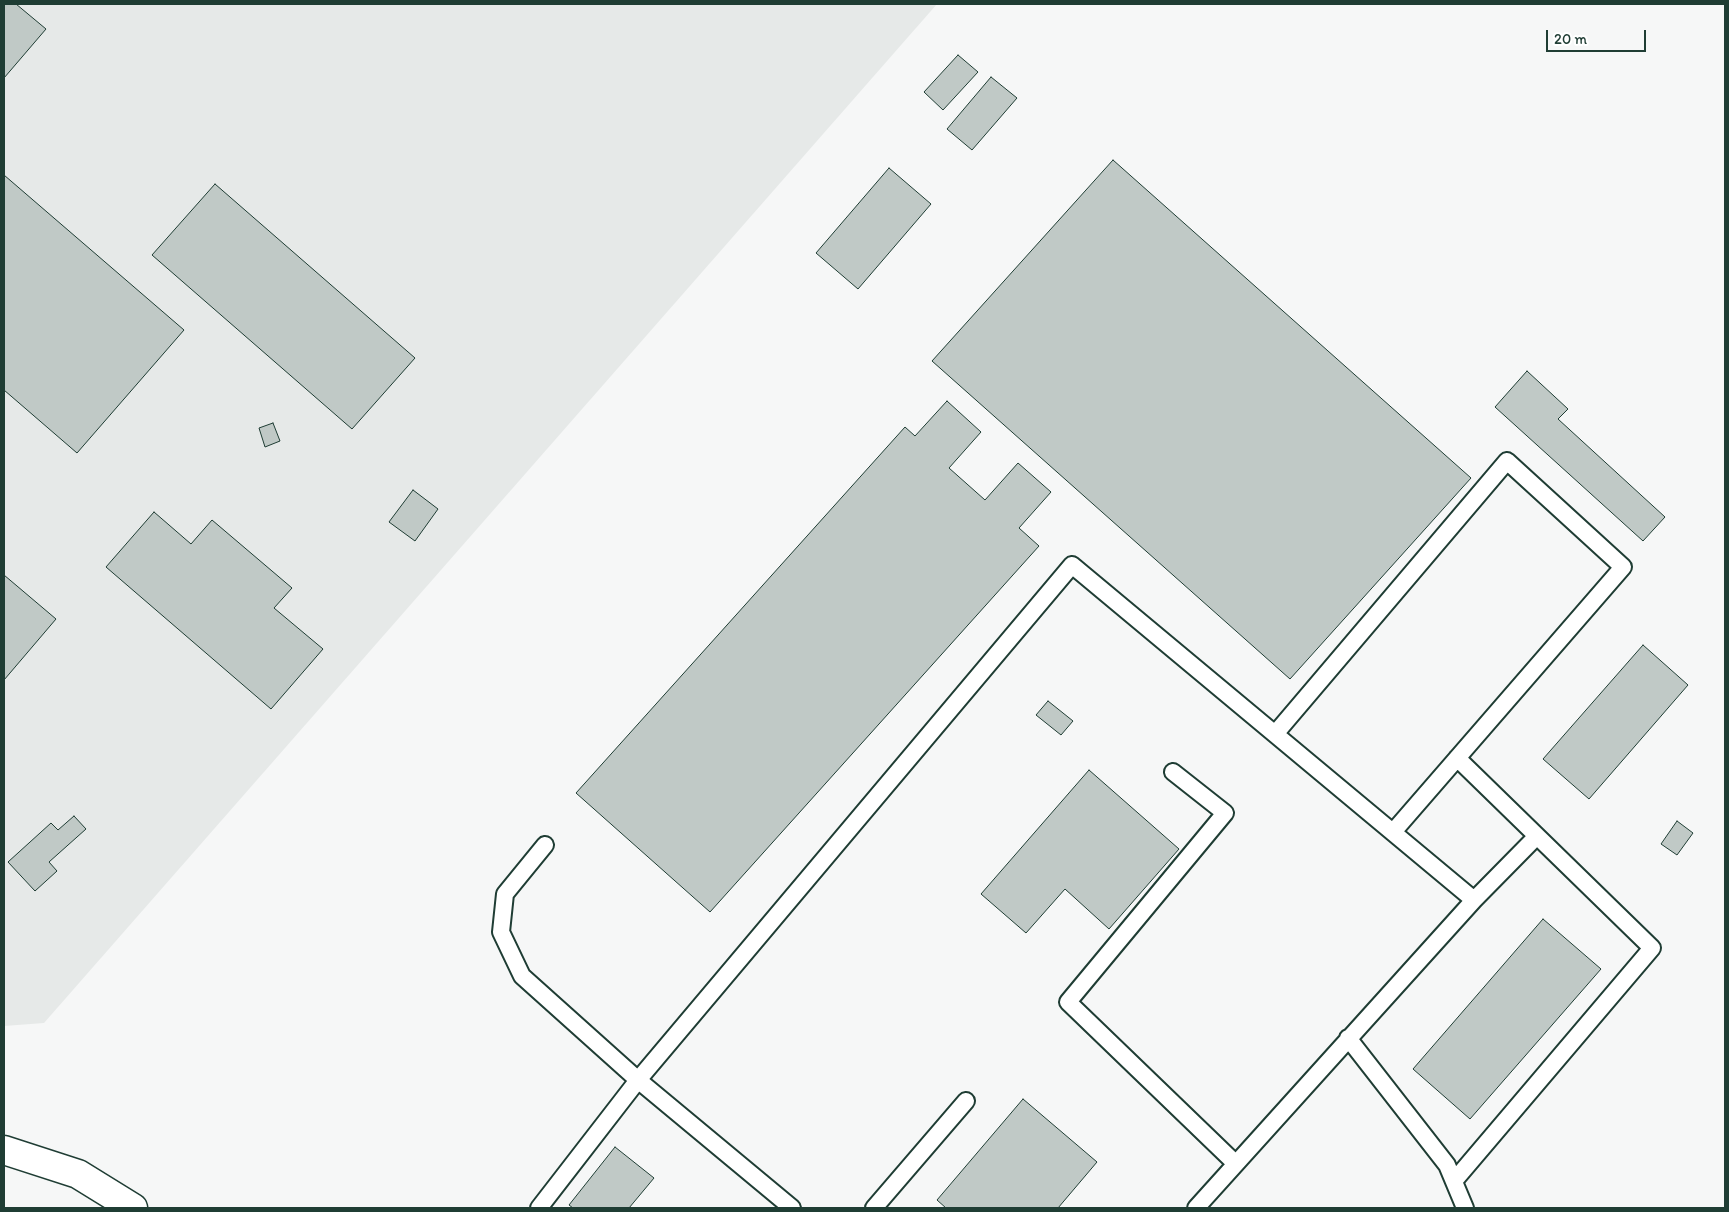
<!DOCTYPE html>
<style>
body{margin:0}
#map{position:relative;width:1729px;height:1212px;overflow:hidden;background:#f6f7f7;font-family:Itim,sans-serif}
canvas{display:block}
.frame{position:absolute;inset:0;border:5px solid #1f3d34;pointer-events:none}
.scale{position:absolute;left:1546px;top:30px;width:100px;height:22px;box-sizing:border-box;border:2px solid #1f3d34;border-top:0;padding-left:6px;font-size:15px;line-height:18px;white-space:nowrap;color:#1f3d34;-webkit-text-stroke:4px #fff;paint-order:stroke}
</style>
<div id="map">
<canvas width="1729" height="1212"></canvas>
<div class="frame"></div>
<div class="scale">20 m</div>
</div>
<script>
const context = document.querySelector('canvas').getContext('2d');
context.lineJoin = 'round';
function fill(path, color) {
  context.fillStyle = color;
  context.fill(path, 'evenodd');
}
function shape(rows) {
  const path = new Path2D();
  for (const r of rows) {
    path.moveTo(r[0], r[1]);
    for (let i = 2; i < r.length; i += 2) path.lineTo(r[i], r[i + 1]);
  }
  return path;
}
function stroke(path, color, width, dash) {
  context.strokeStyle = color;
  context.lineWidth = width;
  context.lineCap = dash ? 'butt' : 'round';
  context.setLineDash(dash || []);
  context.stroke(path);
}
fill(shape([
 [4,4,937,4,44,1023,4,1026]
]), '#e6e9e8');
const building = shape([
 [4,4,16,4,46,29,4,78,4,4],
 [958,55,978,72,943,110,924,92,958,55],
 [991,77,1017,98,972,150,947,129,991,77],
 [1113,160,1471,478,1290,679,932,361,1113,160],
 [889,168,931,204,858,289,816,253,889,168],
 [4,175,184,330,77,453,4,390,4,175],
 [215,184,415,358,352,429,152,255,215,184],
 [1527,371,1568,409,1558,419,1665,517,1643,541,1495,407,1527,371],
 [947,401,981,432,949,468,985,500,1018,463,1051,492,1019,528,1039,546,710,912,576,793,905,427,915,436,947,401],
 [273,423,280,441,265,447,259,428,273,423],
 [413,490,438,509,415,541,389,522,413,490],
 [154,512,191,544,212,520,292,588,274,608,323,649,271,709,106,567,154,512],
 [4,575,56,619,4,680,4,575],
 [1643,645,1688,685,1589,799,1543,759,1643,645],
 [1048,701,1073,721,1061,735,1036,715,1048,701],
 [1089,770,1179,849,1109,929,1065,889,1026,933,981,894,1089,770],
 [74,816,86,829,49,862,57,871,35,891,8,862,51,823,58,830,74,816],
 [1677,821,1693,833,1677,855,1661,844,1677,821],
 [1543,919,1601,969,1470,1119,1413,1069,1543,919],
 [1023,1099,1097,1162,1058,1208,946,1208,937,1200,1023,1099],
 [615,1147,654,1178,629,1208,573,1208,569,1205,615,1147]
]);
fill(building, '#c0c9c6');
stroke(building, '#1f3d34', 1);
const lane = shape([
 [1275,734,1507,461,1623,567,1393,832],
 [1173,772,1225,813,1068,1002,1235,1163],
 [545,845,505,894,501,932,522,976,638,1080,792,1208],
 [1474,900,1537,836],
 [1348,1038,1447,1165,1465,1208],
 [1454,1181,1652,948,1457,758],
 [539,1208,638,1080,1072,565,1474,900,1196,1208],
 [874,1208,966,1101]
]);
const primary = shape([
 [4,1150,78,1174,133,1208]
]);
stroke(lane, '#1f3d34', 20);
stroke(primary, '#1f3d34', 31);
stroke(lane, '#fff', 16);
stroke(primary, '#fff', 28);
</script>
